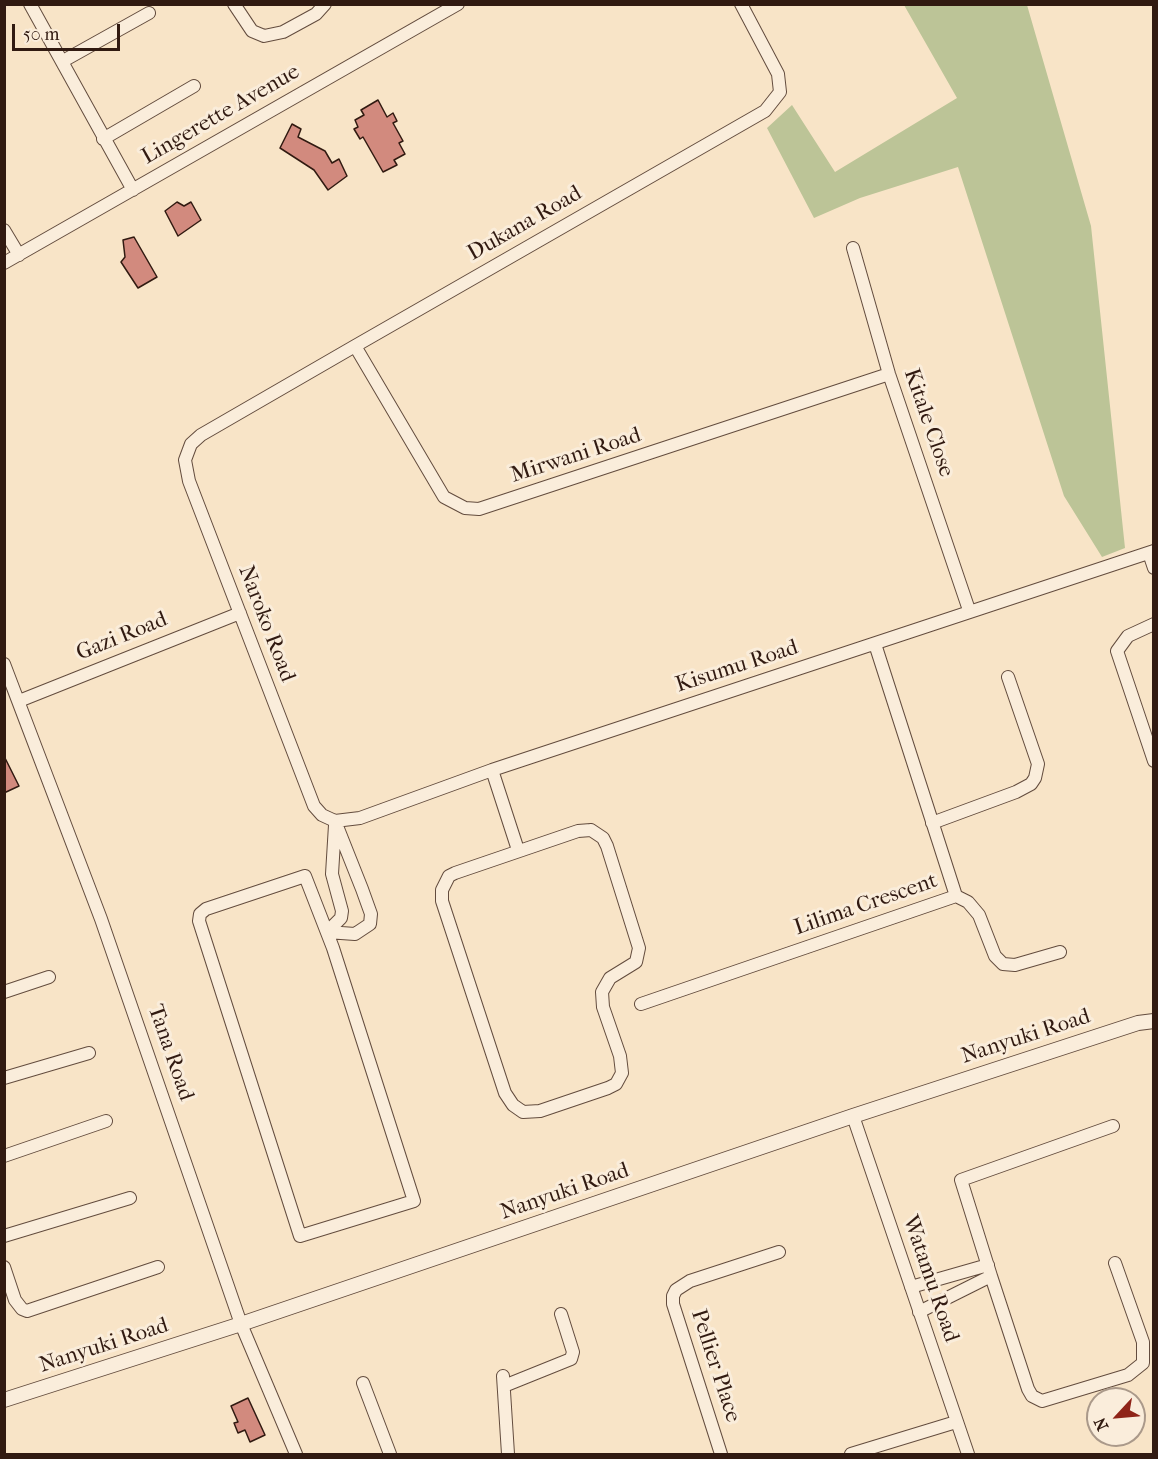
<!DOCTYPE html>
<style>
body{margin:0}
#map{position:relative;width:1158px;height:1459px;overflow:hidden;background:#f8e4c7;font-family:"IM FELL French Canon",serif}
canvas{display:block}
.frame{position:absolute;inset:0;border:6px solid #311a11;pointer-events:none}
.north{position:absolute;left:1086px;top:1387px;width:60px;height:60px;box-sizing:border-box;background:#faeddb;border:2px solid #aa998a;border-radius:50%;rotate:244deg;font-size:16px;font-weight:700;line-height:24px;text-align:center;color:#311a11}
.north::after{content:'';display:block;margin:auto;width:21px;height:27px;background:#8f2418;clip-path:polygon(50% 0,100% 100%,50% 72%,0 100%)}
.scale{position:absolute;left:12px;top:24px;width:108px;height:27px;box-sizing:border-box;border:3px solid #311a11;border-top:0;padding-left:8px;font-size:18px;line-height:21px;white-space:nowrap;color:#311a11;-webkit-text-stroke:4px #faeddb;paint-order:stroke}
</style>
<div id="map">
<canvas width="1158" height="1459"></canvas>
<div class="frame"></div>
<div class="north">N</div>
<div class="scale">50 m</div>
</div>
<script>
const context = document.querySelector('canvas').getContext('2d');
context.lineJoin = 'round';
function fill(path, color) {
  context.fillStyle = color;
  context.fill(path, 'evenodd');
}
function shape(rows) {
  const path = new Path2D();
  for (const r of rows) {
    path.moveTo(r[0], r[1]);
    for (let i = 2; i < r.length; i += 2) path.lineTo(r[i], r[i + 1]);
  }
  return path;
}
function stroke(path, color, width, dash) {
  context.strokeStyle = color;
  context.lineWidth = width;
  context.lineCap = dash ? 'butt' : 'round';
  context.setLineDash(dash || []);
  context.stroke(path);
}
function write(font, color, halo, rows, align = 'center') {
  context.font = font + ' "IM FELL French Canon",serif';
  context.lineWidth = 6;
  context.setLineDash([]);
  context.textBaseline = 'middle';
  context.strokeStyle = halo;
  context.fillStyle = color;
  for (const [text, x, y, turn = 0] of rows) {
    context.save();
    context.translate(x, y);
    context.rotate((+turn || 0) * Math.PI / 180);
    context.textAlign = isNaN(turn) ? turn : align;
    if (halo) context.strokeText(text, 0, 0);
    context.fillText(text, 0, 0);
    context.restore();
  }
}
fill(shape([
 [904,5,1027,5,1091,226,1125,548,1102,557,1064,496,958,167,860,198,814,218,767,128,792,105,835,172,957,98]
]), '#bcc497');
const building = shape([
 [378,100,387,117,393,113,397,121,393,123,403,141,399,143,405,154,394,160,397,165,383,172,363,137,360,139,354,129,358,127,355,120,364,115,361,110,378,100],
 [292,124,301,129,298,137,325,151,332,163,339,159,347,176,328,190,314,170,280,148,292,124],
 [177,202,184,206,191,202,201,220,178,236,165,211,177,202],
 [134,237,157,277,138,288,121,262,125,257,123,240,134,237],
 [4,756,19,786,4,793,4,756],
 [248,1398,265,1435,250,1442,245,1430,238,1433,234,1423,238,1422,231,1406,248,1398]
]);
fill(building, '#d28a7e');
stroke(building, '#311a11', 1.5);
const minor = shape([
 [30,4,133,190],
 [234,4,252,31,264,36,283,32,316,14,325,4],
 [741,4,778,74,780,92,765,111,355,346,201,435,191,444,185,460,189,481,314,806,322,815,335,821,360,818,492,770,1154,551],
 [63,61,149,13],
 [103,139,194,86],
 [4,230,19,255],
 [853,248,889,374,969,610],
 [4,263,458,4],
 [355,346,444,497,465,508,479,509,889,374],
 [1149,553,1154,568],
 [1154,624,1128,636,1117,651,1154,761],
 [4,664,101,919,241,1324,296,1454],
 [19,701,240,613],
 [492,770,518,850],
 [932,823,1016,792,1031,784,1035,778,1038,764,1008,677],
 [591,830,603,838,607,846,639,948,636,962,610,978,602,992,603,1007,620,1056,622,1073,616,1084,608,1088,540,1111,523,1112,513,1105,505,1093,442,901,442,890,449,876,455,873,578,831,591,830],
 [305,876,333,948,414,1201,300,1236,199,921,200,914,206,909,305,876],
 [956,896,968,902,979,915,995,956,1003,964,1015,965,1060,952],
 [327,932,355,934,370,924,371,914,362,889,335,821],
 [327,932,341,918,342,911,332,874,335,825],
 [4,992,49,977],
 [641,1004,956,896,875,644],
 [4,1078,89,1053],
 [853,1116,968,1454],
 [4,1156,106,1121],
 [4,1236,130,1198],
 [4,1267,15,1300,22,1309,27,1311,158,1267],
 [991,1276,1028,1389,1032,1396,1042,1401,1128,1375,1143,1363,1143,1342,1115,1263],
 [911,1287,988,1265],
 [919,1312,991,1276,961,1180,1113,1126],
 [503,1376,508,1454],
 [363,1383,390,1454],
 [504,1386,571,1359,573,1352,561,1314],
 [721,1454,673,1304,673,1296,676,1290,690,1281,779,1252],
 [851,1454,956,1422]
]);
const tertiary = shape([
 [4,1400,241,1324,853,1116,1138,1023,1154,1021]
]);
stroke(minor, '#634c3e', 14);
stroke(tertiary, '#634c3e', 16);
stroke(minor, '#faeddb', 12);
stroke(tertiary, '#faeddb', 14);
write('22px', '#311a11', '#faeddb', [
 ["Lingerette Avenue",221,115,-30],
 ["Dukana Road",525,224,-30],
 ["Kitale Close",928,423,71],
 ["Mirwani Road",576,456,-18],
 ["Naroko Road",266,624,69],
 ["Gazi Road",122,637,-22],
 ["Kisumu Road",737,667,-18],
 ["Lilima Crescent",866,905,-19],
 ["Nanyuki Road",1026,1037,-18],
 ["Tana Road",170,1053,71],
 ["Nanyuki Road",565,1192,-19],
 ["Watamu Road",930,1279,71],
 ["Nanyuki Road",104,1346,-18],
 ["Pellier Place",715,1366,72]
]);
</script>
